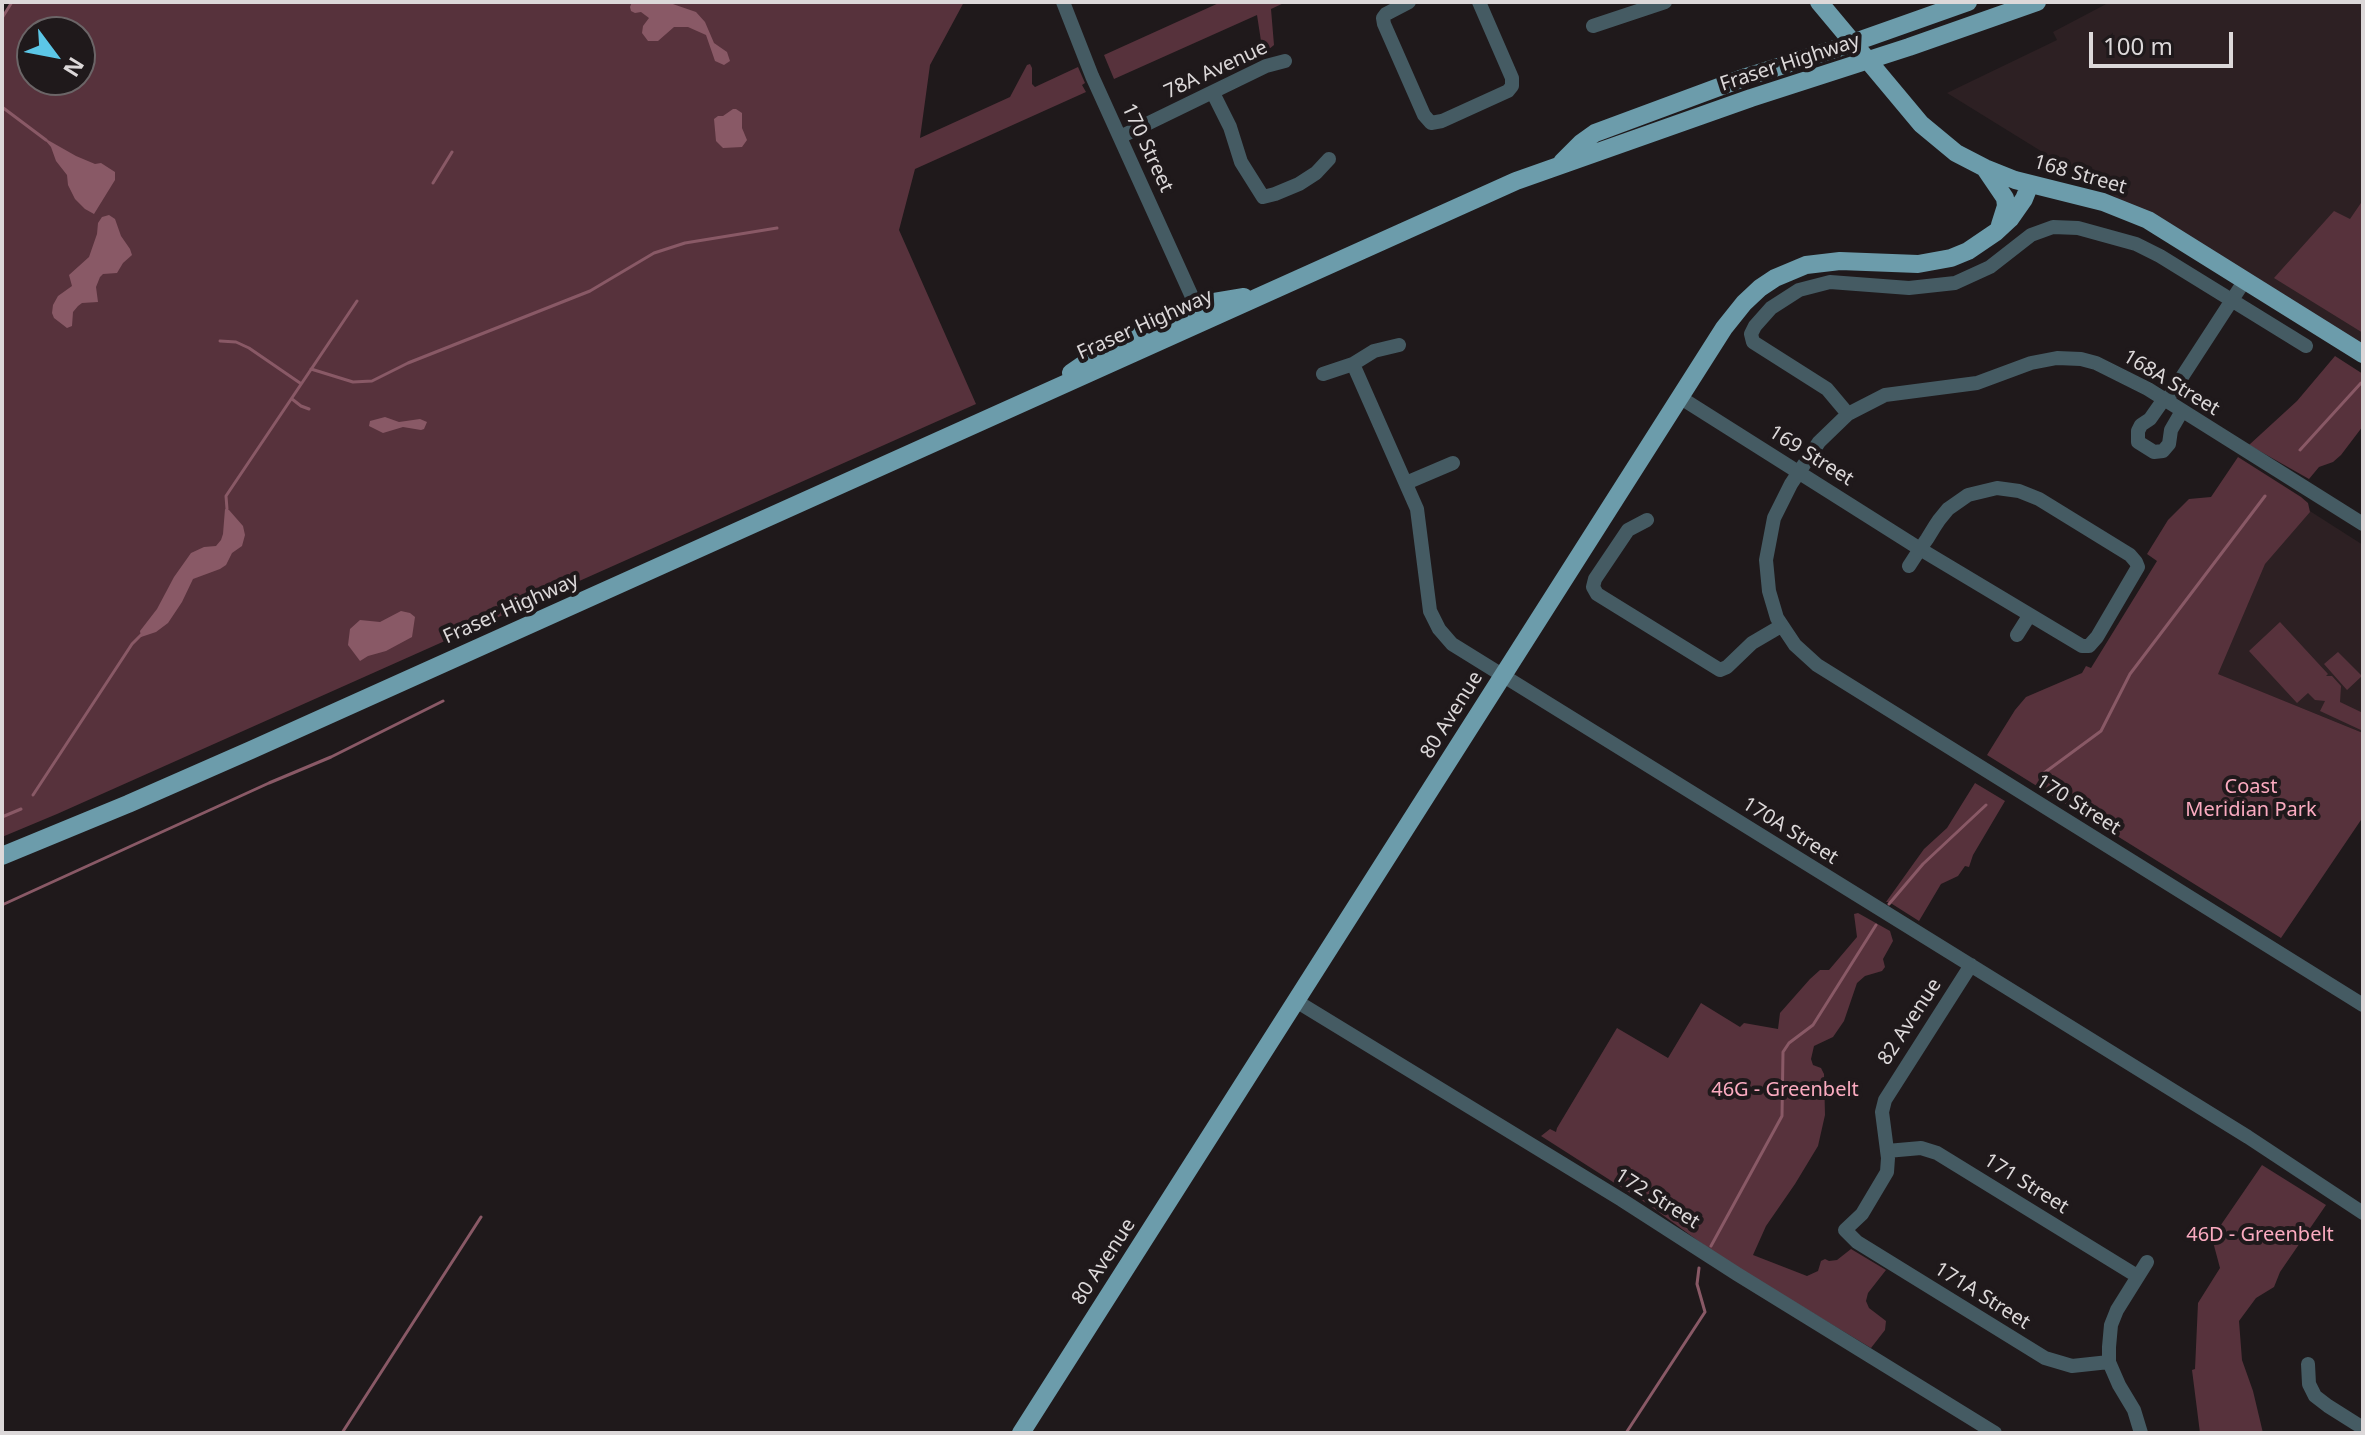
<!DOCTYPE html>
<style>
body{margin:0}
#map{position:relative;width:2365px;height:1435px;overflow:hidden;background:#1f191b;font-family:"Noto Sans",sans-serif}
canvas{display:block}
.frame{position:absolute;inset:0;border:4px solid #dcd8d9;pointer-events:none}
.north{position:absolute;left:16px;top:16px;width:80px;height:80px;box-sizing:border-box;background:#1f191b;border:2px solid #6b6567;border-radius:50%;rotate:122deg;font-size:22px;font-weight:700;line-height:32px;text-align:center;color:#dcd8d9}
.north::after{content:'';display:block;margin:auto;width:28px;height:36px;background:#5cc7e7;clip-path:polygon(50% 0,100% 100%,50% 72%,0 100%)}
.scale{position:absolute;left:2089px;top:32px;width:144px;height:36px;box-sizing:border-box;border:4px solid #dcd8d9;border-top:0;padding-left:10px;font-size:24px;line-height:28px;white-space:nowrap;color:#dcd8d9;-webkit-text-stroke:6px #1f191b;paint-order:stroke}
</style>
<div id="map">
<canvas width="2365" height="1435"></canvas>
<div class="frame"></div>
<div class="north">N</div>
<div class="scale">100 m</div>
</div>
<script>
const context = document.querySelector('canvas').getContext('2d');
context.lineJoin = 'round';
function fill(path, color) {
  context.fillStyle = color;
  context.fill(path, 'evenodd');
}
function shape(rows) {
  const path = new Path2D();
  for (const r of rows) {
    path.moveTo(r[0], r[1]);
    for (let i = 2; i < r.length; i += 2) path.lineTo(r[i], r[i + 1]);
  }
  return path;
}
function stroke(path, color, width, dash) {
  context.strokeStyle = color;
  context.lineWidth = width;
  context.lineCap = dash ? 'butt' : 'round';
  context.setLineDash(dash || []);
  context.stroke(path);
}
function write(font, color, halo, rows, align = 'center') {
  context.font = font + ' "Noto Sans",sans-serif';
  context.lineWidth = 8;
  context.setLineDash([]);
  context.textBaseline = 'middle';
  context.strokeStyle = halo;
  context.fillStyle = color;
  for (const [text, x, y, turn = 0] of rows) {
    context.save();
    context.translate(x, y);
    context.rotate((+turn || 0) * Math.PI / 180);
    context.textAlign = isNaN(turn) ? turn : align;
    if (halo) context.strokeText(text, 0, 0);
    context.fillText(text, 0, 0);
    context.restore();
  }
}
fill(shape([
 [2110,2,2363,2,2363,350,1947,93,2057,40,2053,32],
 [2277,490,2363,545,2363,733,2166,653]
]), '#2d2023');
fill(shape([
 [13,2,964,2,930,65,920,138,1010,97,1027,65,1030,64,1032,68,1032,84,1035,87,1078,67,1085,83,1082,85,1086,92,915,169,899,230,976,404,57,814,2,837,2,19],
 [32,32,80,32,80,80,32,80],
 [1221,2,1286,2,1271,9,1274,45,1263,54,1257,15,1114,79,1104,55],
 [2363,200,2363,333,2274,278,2334,211,2350,219],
 [2335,356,2363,374,2363,426,2341,455,2333,462,2319,467,2309,479,2249,445,2297,401],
 [2238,457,2301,497,2308,503,2310,512,2265,564,2218,674,2363,733,2363,817,2281,938,1987,755,2015,710,2026,697,2082,673,2086,666,2091,668,2157,561,2147,554,2168,520,2189,499,2211,497],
 [2280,622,2328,674,2326,676,2332,676,2341,686,2340,702,2363,713,2363,731,2320,711,2325,701,2315,700,2308,693,2297,703,2249,651],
 [2338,652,2362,676,2347,690,2324,664],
 [1975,783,2005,801,1973,855,1969,867,1965,866,1958,876,1941,884,1919,921,1889,902,1886,902,1924,849,1947,828],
 [1858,913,1890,931,1893,941,1883,959,1885,967,1882,971,1865,976,1857,983,1844,1021,1833,1037,1814,1046,1811,1059,1813,1065,1821,1068,1824,1074,1825,1115,1818,1146,1795,1184,1766,1226,1753,1255,1807,1276,1818,1271,1821,1261,1825,1259,1829,1261,1837,1260,1851,1249,1886,1270,1868,1293,1866,1301,1869,1308,1886,1321,1885,1330,1871,1348,1723,1259,1649,1205,1541,1136,1550,1129,1556,1132,1557,1128,1617,1028,1668,1058,1701,1003,1740,1027,1744,1023,1778,1029,1780,1013,1810,979,1820,970,1829,970,1857,937,1854,914],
 [2262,1165,2326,1205,2280,1272,2274,1287,2256,1298,2239,1321,2242,1360,2253,1391,2263,1433,2200,1433,2192,1370,2195,1369,2198,1303,2220,1268,2212,1238]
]), '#57323c');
fill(shape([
 [632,2,667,2,696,12,705,22,714,43,727,52,730,61,724,65,715,61,706,35,688,27,674,27,658,41,648,41,642,33,643,26,649,18,641,12,635,13,631,11,630,7],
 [733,109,736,109,742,113,742,128,747,140,742,147,723,148,716,141,714,119,718,116,723,116],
 [46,139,76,156,95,164,101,163,115,172,115,180,94,214,85,209,75,199,68,185,67,175,56,161,51,147,45,140],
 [109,215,115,219,121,236,130,249,132,255,123,263,117,273,103,274,100,277,96,287,98,302,82,303,78,306,73,312,72,326,67,328,54,318,52,313,53,305,58,296,72,286,69,275,89,257,97,234,98,223,102,217],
 [385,417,399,422,420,419,427,422,424,429,421,430,403,427,383,433,369,426,370,421],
 [225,509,229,510,243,526,245,535,242,546,232,553,226,565,220,569,193,579,182,602,168,623,156,632,141,637,140,631,157,609,174,577,191,553,204,547,216,546,221,540,223,534],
 [401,611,410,613,415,617,412,637,386,651,368,656,360,661,348,645,350,629,360,620,380,622]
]), '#895966');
stroke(shape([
 [2,18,12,2],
 [2,107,46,140],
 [433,183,452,152],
 [220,341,236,342,249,348,300,383],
 [311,369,353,382,372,381,408,363,590,291,654,253,685,243,777,228],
 [292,399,301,406,309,409],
 [2300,450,2361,383],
 [227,509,226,496,230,490,357,301],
 [2044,773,2101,731,2130,674,2265,496],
 [33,795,132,644,141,635],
 [2,817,21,809],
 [1889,904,1923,864,1986,805],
 [2,905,269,783,331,757,443,701],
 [1711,1246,1782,1116,1783,1052,1789,1043,1813,1025,1876,925],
 [342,1433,481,1217],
 [1626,1433,1705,1312,1697,1284,1699,1268]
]), '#895966', 3);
stroke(shape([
 [1063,2,1092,76,1198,310],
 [1409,2,1386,14,1383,18,1384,24,1424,115,1431,123,1442,121,1508,91,1512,86,1512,78,1479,2],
 [1593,26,1665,2],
 [1213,93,1230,127,1241,162,1263,197,1275,194,1299,184,1316,173,1329,159],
 [1120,137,1266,66,1285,61],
 [1353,364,1417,509,1430,611,1439,629,1452,644,2248,1137,2363,1213],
 [1323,374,1353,364,1374,351,1399,345],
 [1681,398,1920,549,2082,646,2089,646,2097,637,2138,567,2136,562,2130,555,2039,499,2019,491,1997,488,1968,495,1948,509,1939,520,1935,526,1927,539,1920,549,1909,566],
 [2164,399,2150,419,2141,425,2138,431,2138,442,2154,452,2163,451,2169,444,2171,430,2182,411],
 [2167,400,2245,280],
 [1848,414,1827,389,1753,342,1751,334,1755,326,1771,308,1799,290,1830,282,1909,288,1955,283,1990,267,2031,235,2053,227,2078,228,2136,244,2160,256,2306,346],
 [1406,483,1453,463],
 [1647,520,1628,530,1595,579,1593,587,1597,594,1720,670,1727,667,1752,643,1781,626],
 [2363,524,2148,389,2096,363,2081,359,2057,358,2031,363,1977,383,1885,395,1848,414,1819,442,1791,484,1774,518,1766,560,1769,591,1777,618,1795,645,1817,665,2363,1005],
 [2017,635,2029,616],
 [1971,965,1885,1100,1882,1112,1888,1158,1887,1172,1862,1214,1845,1230,1857,1242,2045,1358,2072,1366,2109,1362],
 [1296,1001,1622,1200,1737,1274,1995,1433],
 [1887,1151,1921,1148,1937,1153,2137,1276],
 [2308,1364,2309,1384,2315,1396,2328,1406,2363,1428],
 [2141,1433,2134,1410,2119,1385,2109,1362,2109,1347,2111,1325,2117,1310,2147,1262]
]), '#455b63', 14);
stroke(shape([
 [1819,2,1921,124,1956,153,1985,168,2015,180,2103,202,2148,220,2363,354],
 [1562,162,1581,143,1595,133,1746,77,1838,48,1968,2],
 [1986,170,2005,198,2006,206,2000,225],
 [1071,373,1100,353,1214,302,1244,297],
 [2,856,128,804,251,750,1516,181,1751,98,1909,47,2037,2],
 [1021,1433,1724,328,1744,303,1760,288,1775,278,1806,265,1840,261,1918,264,1951,258,1968,251,1996,232,2010,219,2024,199,2030,184]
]), '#6c9cab', 18);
write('20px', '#dcd8d9', '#1f191b', [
 ["Fraser Highway",1790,63,-18],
 ["78A Avenue",1216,70,-25],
 ["170 Street",1147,148,65],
 ["168 Street",2080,175,16],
 ["Fraser Highway",1145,325,-24],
 ["168A Street",2171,383,31],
 ["169 Street",1811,456,32],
 ["Fraser Highway",511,609,-24],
 ["80 Avenue",1452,715,-58],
 ["170 Street",2078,805,32],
 ["170A Street",1790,831,32],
 ["82 Avenue",1910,1022,-57],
 ["171 Street",2026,1184,32],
 ["172 Street",1657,1199,32],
 ["80 Avenue",1104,1262,-57],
 ["171A Street",1982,1296,32]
]);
write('20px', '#fbabc0', '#1f191b', [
 ["Coast",2251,787],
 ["Meridian Park",2251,810],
 ["46G - Greenbelt",1785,1090],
 ["46D - Greenbelt",2260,1235]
]);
</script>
